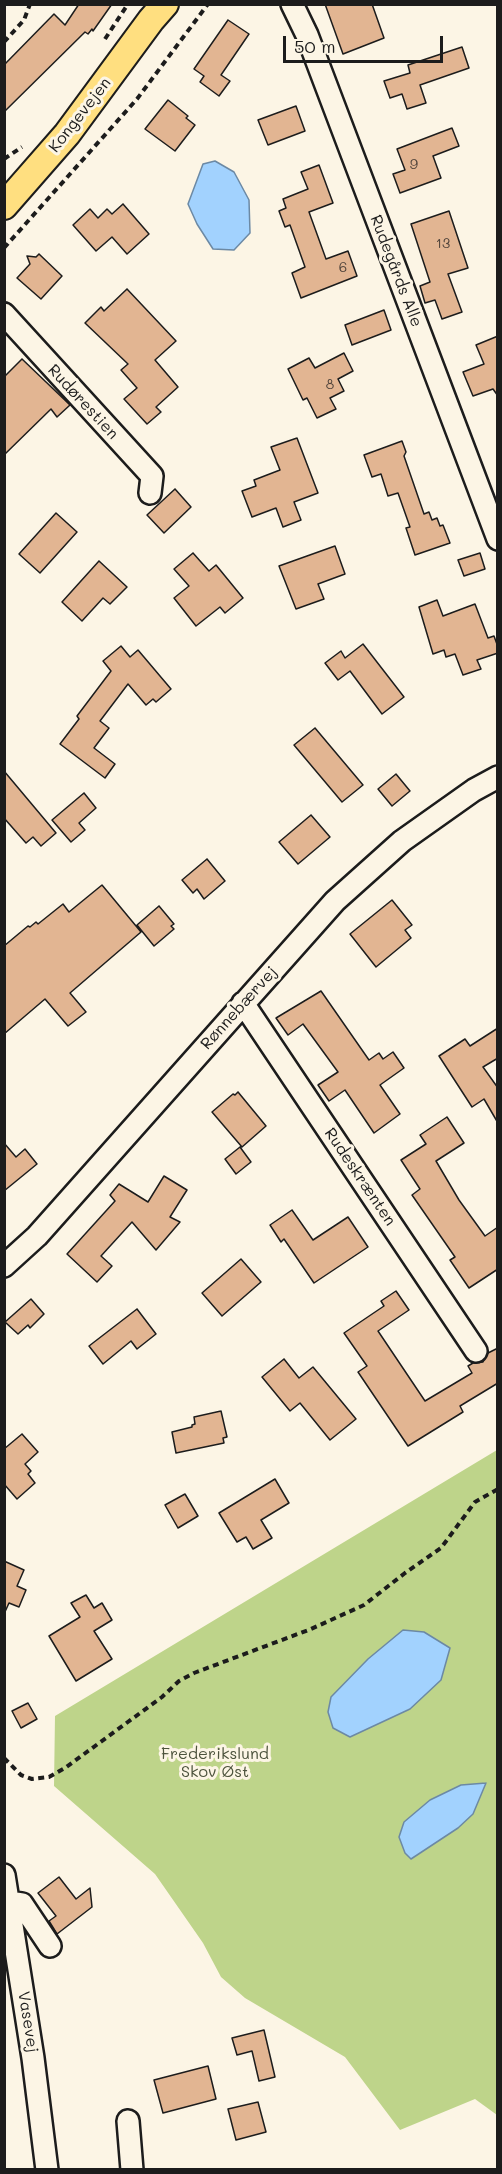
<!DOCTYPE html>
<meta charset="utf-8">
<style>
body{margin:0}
#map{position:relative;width:502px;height:2174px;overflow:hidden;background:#fcf5e5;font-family:Mali,sans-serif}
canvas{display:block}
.frame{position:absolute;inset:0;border:6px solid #1c1c1c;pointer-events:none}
.scale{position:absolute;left:283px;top:36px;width:160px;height:27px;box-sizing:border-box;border:3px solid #1c1c1c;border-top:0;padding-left:8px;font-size:18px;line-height:21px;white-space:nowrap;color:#1c1c1c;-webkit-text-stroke:4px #fcf5e5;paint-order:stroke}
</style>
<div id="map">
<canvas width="502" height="2174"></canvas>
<div class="frame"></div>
<div class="scale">50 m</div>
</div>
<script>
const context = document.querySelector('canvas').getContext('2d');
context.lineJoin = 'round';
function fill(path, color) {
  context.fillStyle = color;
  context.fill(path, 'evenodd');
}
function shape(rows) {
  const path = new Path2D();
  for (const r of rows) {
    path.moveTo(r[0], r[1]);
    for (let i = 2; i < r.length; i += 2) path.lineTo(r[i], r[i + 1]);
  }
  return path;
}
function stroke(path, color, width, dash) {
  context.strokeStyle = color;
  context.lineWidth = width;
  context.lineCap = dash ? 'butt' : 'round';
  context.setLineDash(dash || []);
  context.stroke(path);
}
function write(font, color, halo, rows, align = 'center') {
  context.font = font + ' Mali,sans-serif';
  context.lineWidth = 6;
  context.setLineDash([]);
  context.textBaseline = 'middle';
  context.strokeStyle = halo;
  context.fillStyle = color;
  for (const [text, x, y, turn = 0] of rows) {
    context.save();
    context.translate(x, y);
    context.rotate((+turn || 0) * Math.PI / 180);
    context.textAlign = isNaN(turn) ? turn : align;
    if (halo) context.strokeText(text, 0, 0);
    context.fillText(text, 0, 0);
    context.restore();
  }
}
fill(shape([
 [497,1450,497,2115,475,2099,400,2130,345,2057,245,1998,221,1977,203,1943,155,1874,54,1786,55,1716]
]), '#bed48a');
const water = shape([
 [215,161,234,172,249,200,250,233,234,250,213,249,197,224,188,204,203,164,215,161],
 [403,1630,424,1632,450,1648,441,1680,410,1709,350,1737,333,1728,328,1712,331,1697,368,1659,403,1630],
 [486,1783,473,1814,458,1828,411,1859,405,1853,399,1837,404,1822,430,1800,461,1785,486,1783]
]);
fill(water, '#a2d2fe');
stroke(water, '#6c89a4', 1.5);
const building = shape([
 [79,4,112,4,93,31,92,29,88,34,85,32,4,112,4,65,54,14,65,25,79,4],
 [325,4,372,4,384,38,343,54,325,4],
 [228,20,249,34,221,75,230,81,219,96,200,82,204,76,194,69,228,20],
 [462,47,469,68,420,85,426,103,407,109,402,94,390,98,384,81,410,73,408,65,462,47],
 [168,100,188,116,186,118,195,125,175,151,145,129,168,100],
 [296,106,305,131,268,145,258,120,296,106],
 [452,128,459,146,433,156,441,178,400,193,393,174,405,170,397,149,452,128],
 [319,165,333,203,309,212,326,259,348,251,357,276,301,298,292,273,305,267,290,225,285,227,279,211,286,208,283,199,308,189,301,172,319,165],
 [123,204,149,234,127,254,112,237,96,251,73,225,90,209,98,218,107,209,112,214,123,204],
 [449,211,468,268,448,274,462,312,442,319,435,300,425,303,420,286,430,282,411,224,449,211],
 [39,254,62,276,41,299,17,278,30,264,27,256,36,257,39,254],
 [127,289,176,341,155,360,178,387,156,407,161,412,147,424,124,399,137,388,121,370,128,364,85,323,101,307,104,311,127,289],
 [384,310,391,330,352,345,345,325,384,310],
 [498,336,498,396,493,389,473,396,463,372,484,364,476,345,498,336],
 [344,353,353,371,338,379,344,391,330,398,336,409,317,418,307,398,303,400,288,369,309,358,315,368,344,353],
 [22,359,70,405,57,417,51,409,4,455,4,377,22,359],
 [297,438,318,493,294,502,301,520,283,527,276,508,252,517,242,491,256,486,254,480,280,470,271,447,297,438],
 [402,441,406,452,404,456,424,514,429,512,432,520,437,518,440,526,443,525,450,543,415,555,406,528,410,527,398,493,388,496,381,474,372,477,364,455,402,441],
 [175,489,191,507,164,533,147,515,175,489],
 [56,513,77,532,40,573,19,554,56,513],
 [335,546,345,574,318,584,324,599,296,609,279,566,335,546],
 [193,553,209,571,216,565,243,598,225,613,220,607,196,626,174,598,189,586,174,569,193,553],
 [480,553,485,569,464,576,458,560,480,553],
 [99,561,127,587,110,604,103,598,82,621,62,602,99,561],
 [437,600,443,616,475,604,488,638,494,636,498,647,498,653,477,660,481,669,463,675,455,654,446,657,444,650,433,654,419,607,437,600],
 [363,644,404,697,382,714,350,671,338,680,325,663,341,651,345,658,363,644],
 [121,646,130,657,138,650,171,689,156,702,153,699,146,705,128,684,100,721,109,728,94,748,115,764,105,778,60,744,79,719,77,716,111,671,103,661,121,646],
 [315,728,363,785,342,802,294,745,315,728],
 [4,771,56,833,41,846,33,837,26,843,4,818,4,771],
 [396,774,410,791,392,806,378,789,396,774],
 [84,793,96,808,79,823,85,830,71,842,52,820,84,793],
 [311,815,330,837,298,864,279,842,311,815],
 [207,859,225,881,204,899,197,889,193,893,182,880,207,859],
 [102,885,141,932,70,993,86,1012,68,1026,45,999,4,1034,4,946,28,926,30,927,36,922,38,924,63,904,69,912,102,885],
 [392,900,412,925,405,930,411,938,376,967,350,934,392,900],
 [159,906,174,924,171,926,174,929,154,946,137,925,159,906],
 [321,991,369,1060,379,1053,383,1059,393,1052,404,1068,380,1085,400,1114,374,1133,345,1090,329,1101,318,1085,338,1072,303,1024,288,1035,276,1018,321,991],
 [498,1028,498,1058,483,1067,498,1088,498,1123,484,1099,472,1107,439,1056,465,1039,470,1046,498,1028],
 [238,1092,266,1126,242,1147,212,1112,233,1094,235,1095,238,1092],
 [447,1117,464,1143,436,1161,459,1200,485,1236,498,1227,498,1269,469,1288,450,1260,455,1257,412,1195,420,1189,401,1160,426,1144,420,1135,447,1117],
 [4,1143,16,1157,25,1149,37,1164,4,1191,4,1143],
 [240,1147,251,1162,236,1174,225,1159,240,1147],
 [164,1176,187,1190,170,1217,180,1222,156,1250,132,1222,101,1256,112,1266,97,1282,67,1254,115,1201,110,1195,119,1184,148,1202,164,1176],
 [292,1210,313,1240,348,1217,368,1247,314,1283,284,1239,281,1242,270,1225,292,1210],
 [241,1259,261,1282,222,1316,202,1293,241,1259],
 [396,1291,409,1310,378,1331,425,1401,472,1373,468,1366,473,1363,483,1362,488,1353,498,1348,498,1383,460,1406,463,1412,408,1446,358,1372,367,1366,344,1333,384,1306,381,1301,396,1291],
 [31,1299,44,1314,30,1328,28,1325,18,1334,5,1322,31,1299],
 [137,1309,156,1334,137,1349,131,1341,103,1364,89,1346,137,1309],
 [284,1359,299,1378,313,1367,356,1419,330,1440,300,1403,290,1411,262,1377,284,1359],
 [221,1411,227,1437,223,1438,224,1443,176,1453,172,1432,192,1427,192,1425,195,1424,194,1417,221,1411],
 [22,1434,38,1452,25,1464,31,1471,28,1474,35,1483,17,1499,4,1484,4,1449,22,1434],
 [275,1479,289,1503,261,1520,272,1538,253,1549,246,1537,237,1542,219,1513,275,1479],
 [185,1494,198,1516,178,1528,165,1505,185,1494],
 [4,1561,24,1570,17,1586,26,1590,19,1607,9,1603,4,1614,4,1561],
 [86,1595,94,1608,102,1603,112,1620,94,1631,112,1659,76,1681,49,1636,80,1617,71,1603,86,1595],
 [28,1703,37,1719,21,1728,12,1711,28,1703],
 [59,1877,76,1899,90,1888,92,1907,57,1934,49,1921,56,1916,38,1893,59,1877],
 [264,2030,275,2077,259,2081,252,2051,237,2055,232,2038,264,2030],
 [208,2066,216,2099,163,2113,154,2080,208,2066],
 [258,2102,266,2132,236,2140,228,2109,258,2102]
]);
fill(building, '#e2b592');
stroke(building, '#1c1c1c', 1.5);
const minor = shape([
 [292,4,307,35,498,539],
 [4,314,152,476,150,493],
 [243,1003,476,1351],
 [4,1266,37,1236,335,901,402,841,474,790,498,777],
 [4,1875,33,2058,47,2170],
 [9,1902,22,1904,50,1946],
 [128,2121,132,2170]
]);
const major = shape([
 [4,206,67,134,151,20,165,4]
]);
stroke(minor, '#1c1c1c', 26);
stroke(major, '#1c1c1c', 30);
stroke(shape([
 [105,39,128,4],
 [4,42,24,20,30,4],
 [4,159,22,147],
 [4,248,137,99,208,4],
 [4,1758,21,1775,32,1779,49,1777,65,1768,162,1697,179,1681,194,1673,311,1629,364,1605,405,1573,441,1548,475,1502,498,1489]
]), '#1c1c1c', 4, [6, 4.5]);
stroke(minor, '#fcf5e5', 21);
stroke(major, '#ffdf80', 26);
write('14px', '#4e423a', null, [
 ["9",414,165],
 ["13",443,244],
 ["6",343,268],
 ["8",330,385]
]);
write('16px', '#1c1c1c', '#fcf5e5', [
 ["Kongevejen",80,115,-52],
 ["Rudegårds Alle",396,271,69],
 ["Rudørestien",83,402,47],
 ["Rønnebærvej",239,1008,-48],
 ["Rudeskrænten",360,1177,56],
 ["Vasevej",28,2022,81]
]);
write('16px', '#4d533d', '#fcf5e5', [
 ["Frederikslund",215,1754],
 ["Skov Øst",215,1772]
]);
</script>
